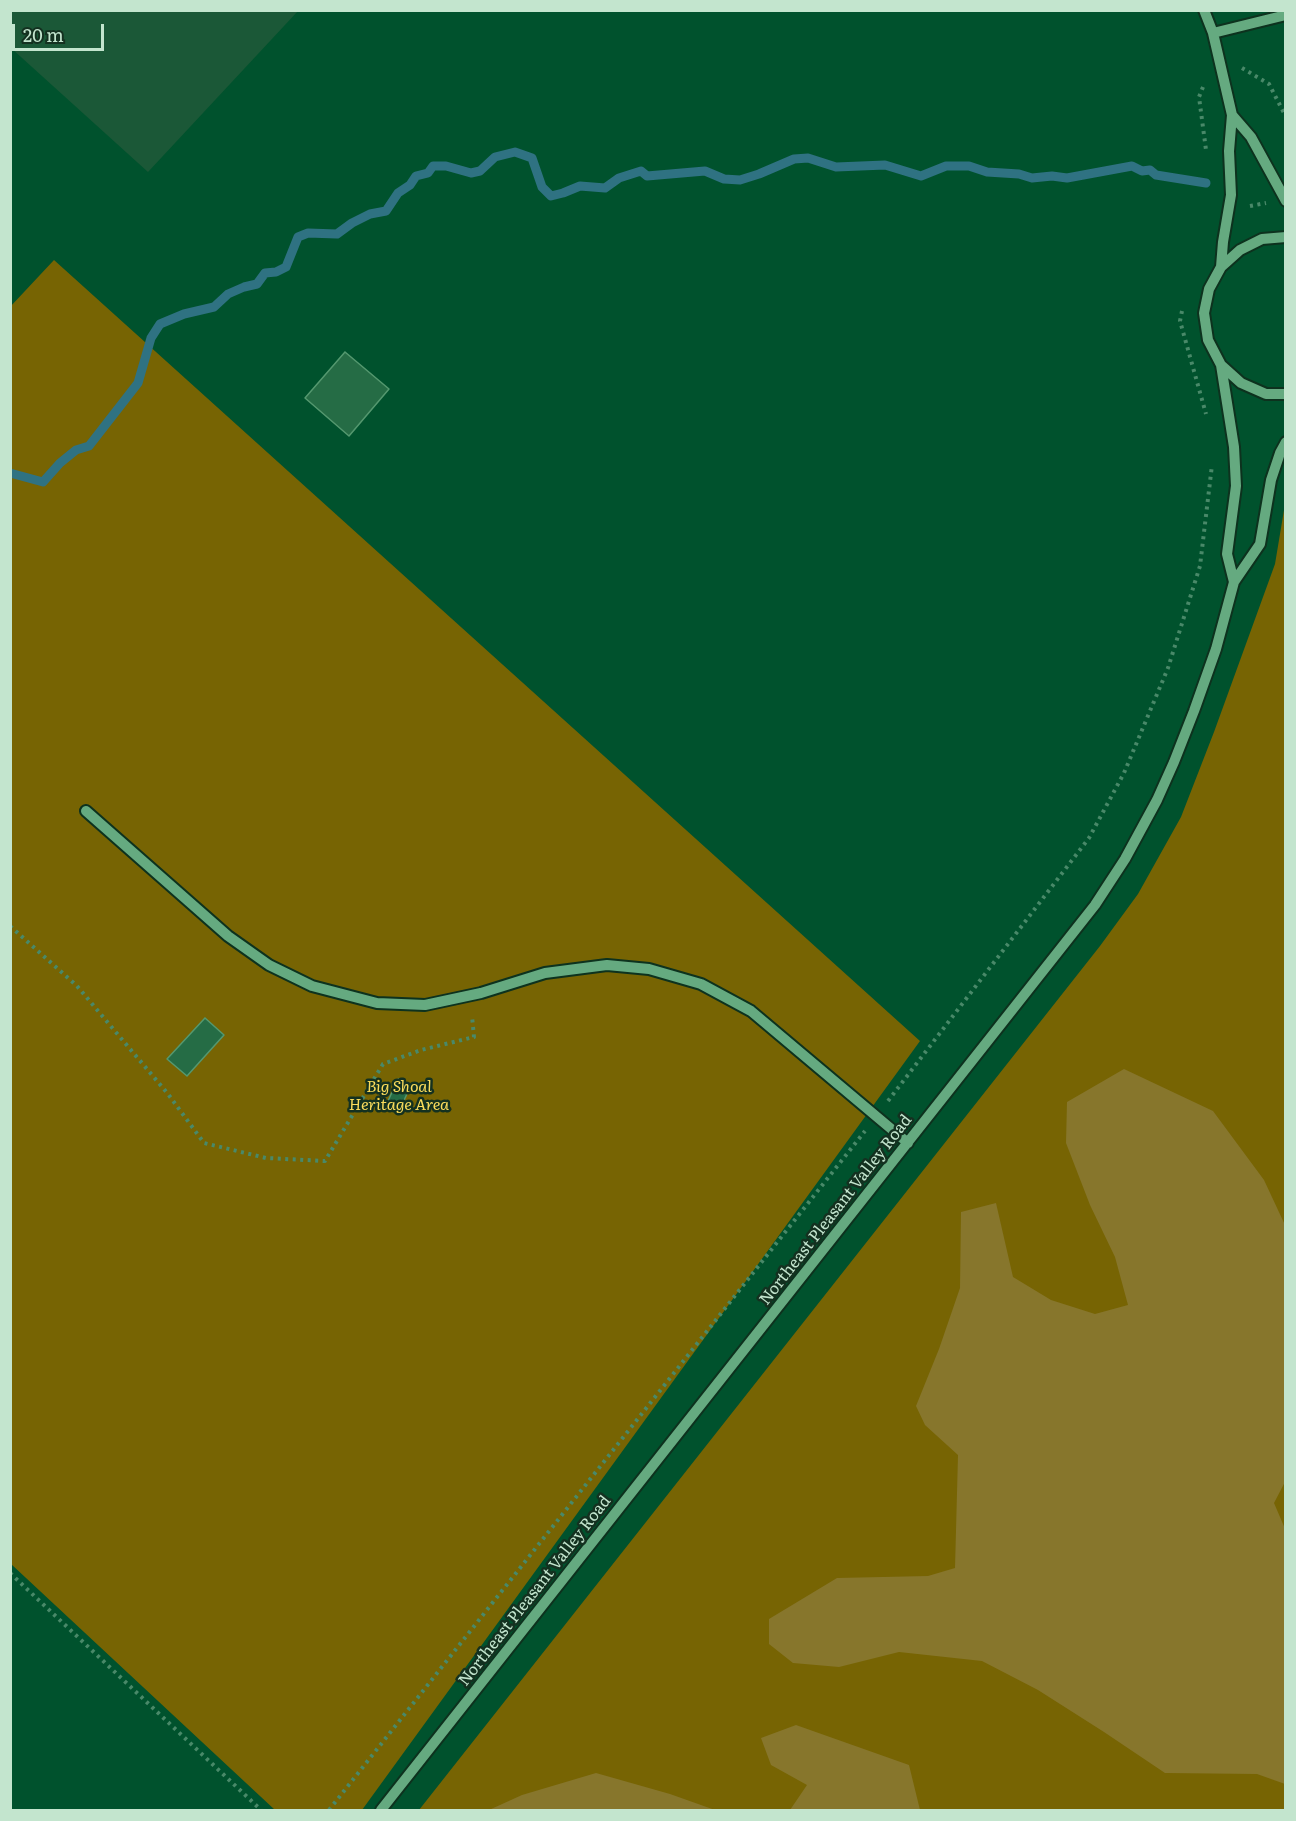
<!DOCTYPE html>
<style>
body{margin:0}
#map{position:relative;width:1296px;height:1821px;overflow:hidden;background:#00522d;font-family:Literata,serif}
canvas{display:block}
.frame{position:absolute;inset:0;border:12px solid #c3e5ce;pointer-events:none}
.scale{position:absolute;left:12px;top:24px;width:92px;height:27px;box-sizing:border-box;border:3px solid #c3e5ce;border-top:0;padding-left:8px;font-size:18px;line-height:21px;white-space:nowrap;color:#c3e5ce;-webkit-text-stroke:4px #143120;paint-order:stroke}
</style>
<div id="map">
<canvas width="1296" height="1821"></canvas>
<div class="frame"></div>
<div class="scale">20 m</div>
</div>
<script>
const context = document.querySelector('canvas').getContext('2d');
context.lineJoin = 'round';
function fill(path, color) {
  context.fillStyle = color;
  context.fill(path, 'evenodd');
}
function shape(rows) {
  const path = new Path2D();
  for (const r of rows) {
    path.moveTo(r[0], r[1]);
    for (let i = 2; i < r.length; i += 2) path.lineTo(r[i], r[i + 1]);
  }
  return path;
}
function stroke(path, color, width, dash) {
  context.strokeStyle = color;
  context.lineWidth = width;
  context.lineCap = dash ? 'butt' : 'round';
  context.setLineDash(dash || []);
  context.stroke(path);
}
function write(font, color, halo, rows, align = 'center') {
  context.font = font + ' Literata,serif';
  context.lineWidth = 5;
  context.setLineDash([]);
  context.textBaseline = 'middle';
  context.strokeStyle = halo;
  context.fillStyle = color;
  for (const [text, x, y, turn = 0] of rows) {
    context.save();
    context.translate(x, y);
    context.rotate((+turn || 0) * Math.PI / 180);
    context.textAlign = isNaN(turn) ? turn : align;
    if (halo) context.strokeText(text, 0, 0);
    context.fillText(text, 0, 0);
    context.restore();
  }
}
fill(shape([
 [11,10,298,10,298,11,148,172,11,48]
]), '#1b5837');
fill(shape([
 [54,260,920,1041,362,1810,275,1810,11,1564,10,307],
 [1285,504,1285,1810,419,1810,1100,946,1138,894,1181,817,1214,732,1275,564]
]), '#776403');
fill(shape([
 [1124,1069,1213,1111,1264,1180,1285,1225,1286,1480,1274,1503,1286,1531,1285,1784,1257,1774,1165,1773,1104,1732,1038,1690,982,1661,899,1652,839,1667,793,1663,769,1644,769,1619,837,1578,928,1576,955,1568,958,1455,925,1425,916,1406,939,1349,960,1288,961,1212,996,1203,1013,1277,1051,1300,1095,1314,1128,1305,1115,1257,1090,1205,1066,1143,1067,1102],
 [796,1725,909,1765,920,1810,790,1810,807,1785,771,1765,761,1738],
 [596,1773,670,1794,715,1810,489,1810,522,1795]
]), '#87762c');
stroke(shape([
 [10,473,43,482,60,463,76,450,89,446,138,383,151,338,160,324,184,314,214,307,228,294,244,287,257,284,265,273,276,272,286,267,298,237,308,233,337,234,352,223,370,214,386,211,398,193,410,185,416,176,428,173,433,166,446,166,471,173,480,171,495,157,515,152,532,158,542,187,551,196,563,193,580,186,605,188,619,178,641,171,647,176,705,171,724,179,740,180,759,174,794,159,808,158,836,167,885,165,921,176,946,166,969,166,987,172,1019,174,1032,178,1052,176,1067,178,1132,166,1142,171,1150,170,1156,175,1206,183]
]), '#2f7282', 9);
const building = shape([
 [345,352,389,389,349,436,305,398,345,352],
 [205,1018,224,1035,187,1076,167,1059,205,1018],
 [398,1079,411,1085,401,1107,388,1101,398,1079]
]);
fill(building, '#256c45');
stroke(building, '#54986f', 1.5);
const minor = shape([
 [1204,10,1213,33,1232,115,1229,151,1231,195,1223,242,1221,267],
 [1213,33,1286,15],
 [1232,115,1251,137,1286,201],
 [1286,237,1262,239,1240,250,1221,267,1209,289,1204,313,1208,340,1221,365,1241,383,1266,394,1286,394],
 [1221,365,1234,447,1236,486,1227,554,1234,582],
 [86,811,228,936,269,965,312,986,377,1003,425,1005,481,993,545,973,607,965,649,969,701,984,751,1011,908,1143],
 [381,1810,1095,905,1125,859,1157,800,1174,762,1194,711,1216,649,1234,582,1260,544,1271,480,1280,453,1286,442]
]);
stroke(minor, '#0d321e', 14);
stroke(shape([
 [1242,68,1269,84,1286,117],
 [1203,87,1199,97,1206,150],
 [1250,206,1266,203],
 [1182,311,1180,321,1206,414],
 [10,926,77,986,168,1094,204,1143,266,1158,325,1161,383,1064,421,1050,474,1037,472,1016],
 [888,1101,1089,838,1124,773,1168,668,1200,566,1212,465],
 [10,1573,261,1810],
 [329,1810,865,1131]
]), '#498969', 4, [3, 4.5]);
stroke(minor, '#65aa80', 10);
write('italic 16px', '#fadc5c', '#143120', [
 ["Big Shoal",399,1087],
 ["Heritage Area",399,1105]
]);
write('16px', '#c3e5ce', '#143120', [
 ["Northeast Pleasant Valley Road",836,1210,-52],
 ["Northeast Pleasant Valley Road",535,1591,-52]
]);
</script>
